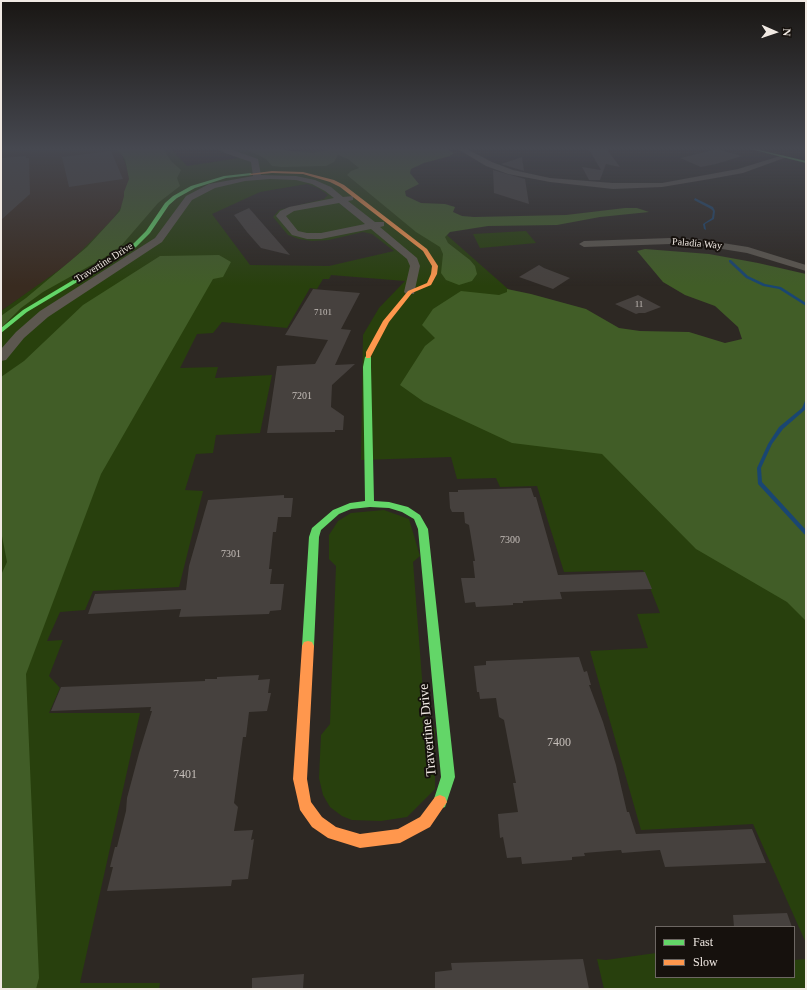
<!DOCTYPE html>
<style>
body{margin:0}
#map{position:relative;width:807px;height:990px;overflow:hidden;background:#2d2823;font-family:"Times New Roman",serif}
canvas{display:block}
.frame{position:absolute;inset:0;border:2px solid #f0e9e3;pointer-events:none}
.legend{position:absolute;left:655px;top:926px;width:140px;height:52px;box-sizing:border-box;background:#16110d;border:1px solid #6d6763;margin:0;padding:5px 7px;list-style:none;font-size:12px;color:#f0e9e3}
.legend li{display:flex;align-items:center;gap:8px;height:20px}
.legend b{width:20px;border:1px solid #6d6763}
.north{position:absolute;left:755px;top:12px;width:40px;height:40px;-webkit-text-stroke:3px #16110d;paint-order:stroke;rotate:92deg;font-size:11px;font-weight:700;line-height:16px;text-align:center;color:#f0e9e3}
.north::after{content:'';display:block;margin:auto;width:14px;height:18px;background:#f0e9e3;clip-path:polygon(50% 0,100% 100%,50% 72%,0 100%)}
</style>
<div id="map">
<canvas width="807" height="990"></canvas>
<div class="frame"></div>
<ul class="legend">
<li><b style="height:5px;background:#63d668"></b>Fast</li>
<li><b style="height:5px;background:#ff974d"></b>Slow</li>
</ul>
<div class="north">N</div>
</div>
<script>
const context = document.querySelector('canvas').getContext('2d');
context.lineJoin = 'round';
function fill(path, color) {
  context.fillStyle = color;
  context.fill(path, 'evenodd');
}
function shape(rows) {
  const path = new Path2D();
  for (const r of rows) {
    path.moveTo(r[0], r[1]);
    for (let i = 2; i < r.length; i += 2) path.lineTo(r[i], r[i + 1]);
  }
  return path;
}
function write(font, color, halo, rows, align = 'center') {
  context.font = font + ' "Times New Roman",serif';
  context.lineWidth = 4;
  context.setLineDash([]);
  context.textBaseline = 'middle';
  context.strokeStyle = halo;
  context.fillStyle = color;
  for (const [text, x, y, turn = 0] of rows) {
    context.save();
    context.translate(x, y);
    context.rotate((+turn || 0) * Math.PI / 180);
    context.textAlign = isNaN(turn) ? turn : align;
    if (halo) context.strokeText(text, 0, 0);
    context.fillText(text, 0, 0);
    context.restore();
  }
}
fill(shape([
 [1,148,119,148,133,182,125,202,113,219,85,249,56,273,1,311]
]), '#392b20');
fill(shape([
 [119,148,170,148,187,166,239,158,221,152,216,148,278,148,285,152,348,148,516,296,806,512,806,943,753,824,641,830,590,651,648,648,637,614,660,613,643,570,564,572,537,486,500,487,496,478,457,479,451,457,361,460,363,335,379,308,405,281,331,275,329,279,323,279,317,289,310,288,287,328,222,322,213,333,197,334,180,368,218,367,215,378,272,375,260,433,216,435,213,453,196,454,185,490,203,491,179,587,93,591,85,610,60,612,47,641,63,640,49,676,60,688,49,713,140,713,80,983,160,983,159,989,1,989,1,311,69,263,113,219,125,202,133,182],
 [307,184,318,188,328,195,324,199,279,210,273,217,288,235,299,239,312,241,329,240,363,232,372,234,394,251,329,266,250,265,212,214,260,192],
 [526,231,536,243,480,248,473,234],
 [384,510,409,519,420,556,413,562,425,717,435,729,435,789,407,817,381,821,352,820,342,816,330,807,323,795,319,778,321,735,330,724,336,566,329,559,329,535,338,521,351,513],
 [656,953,656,977,794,977,794,960,806,959,806,989,604,989,597,959,606,960]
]), '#28400d');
fill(shape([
 [116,148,163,148,171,161,181,170,177,178,180,186,158,203,120,247,102,259,43,292,21,308,1,328,1,316,26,298,87,247,120,211,124,196,124,192,129,179,125,159],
 [244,148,277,148,291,151,312,153,341,148,446,148,454,153,450,156,424,163,411,169,410,173,419,184,405,191,406,196,421,203,445,204,455,207,453,212,462,216,474,217,566,215,625,208,637,208,649,212,600,217,557,225,488,226,450,232,445,237,448,243,470,260,475,266,477,274,472,281,459,285,446,280,441,273,443,254,440,247,416,232,347,175,351,171,359,168,348,159,338,155,334,162,326,166,282,167,272,166,266,159],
 [645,249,709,254,758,263,806,274,806,621,787,602,696,549,602,454,512,443,424,402,400,385,425,346,435,338,422,325,433,309,461,291,499,295,507,292,507,289,531,294,586,309,619,328,640,331,689,332,725,343,742,339,738,327,715,306,685,295,663,282,637,251],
 [219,255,231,262,223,277,213,279,101,474,26,674,39,978,36,989,1,989,1,575,7,562,1,531,1,377,24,361,83,305,160,256]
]), '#415d27');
fill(shape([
 [695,198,713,207,715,211,714,219,705,224,706,230,704,229,703,224,712,218,713,211,711,209,694,200,695,198],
 [729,260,731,260,748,276,765,284,781,287,806,303,806,306,779,289,763,286,746,278,729,262,729,260],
 [805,401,806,401,806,409,783,429,772,444,761,468,762,482,806,530,806,535,804,534,758,484,757,468,768,444,779,427,802,408,805,401]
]), '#1a4672');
fill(shape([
 [588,148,606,148,620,167,606,164,600,180,589,180,582,167,601,170],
 [717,149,742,156,716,164,701,167,680,158],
 [111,151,123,179,69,187,62,157],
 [26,156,26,158,29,158,30,194,1,220,1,158],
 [522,157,524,171,501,164],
 [493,170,525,179,529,204,494,193],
 [249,208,290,255,261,248,247,232,234,215],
 [539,265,544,268,570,278,553,289,519,277],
 [313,289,360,293,341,329,351,330,335,365,355,364,332,385,331,407,344,416,343,430,335,430,335,432,267,433,277,366,315,364,328,340,285,335],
 [638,295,661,307,645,313,639,313,636,314,615,304],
 [531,488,534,497,536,497,558,575,645,572,652,589,560,592,562,599,523,601,523,603,513,603,513,605,476,607,475,602,465,603,461,578,475,578,473,561,475,561,469,525,465,523,464,512,452,512,450,508,449,492,458,492,458,490],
 [284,495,284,498,293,498,291,517,278,517,276,532,273,532,269,569,272,569,270,584,284,584,281,610,270,611,269,614,179,617,181,609,88,614,95,594,186,590,189,566,208,500],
 [579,657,584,672,587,671,591,685,589,685,603,722,616,765,627,812,629,812,636,834,752,829,766,863,665,867,660,850,622,853,621,850,584,853,585,856,572,857,572,860,522,864,521,857,507,858,503,837,500,838,498,814,518,812,513,783,516,783,504,720,499,717,496,698,480,699,479,692,477,692,474,666,486,665,486,661],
 [259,675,258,680,270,679,268,693,271,693,267,711,249,712,246,737,243,737,234,803,238,807,234,831,253,830,251,840,254,839,248,879,232,880,231,886,107,891,113,867,110,867,115,847,117,847,126,811,127,798,139,753,152,711,150,711,151,707,51,711,61,687,205,681,205,679,217,679,217,677],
 [787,913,792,927,734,927,733,915],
 [583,959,589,989,435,989,435,972,452,970,451,963],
 [304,974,303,989,252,989,252,978]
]), '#46413e');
fill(shape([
 [219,148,227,148,258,159,261,175,296,176,315,180,331,187,343,197,353,196,353,200,348,201,375,222,384,222,384,226,380,227,417,258,420,266,414,294,406,294,404,292,410,266,407,259,371,229,321,239,307,239,292,235,276,216,280,211,289,207,334,198,325,191,312,184,296,180,270,179,245,181,215,188,192,200,162,242,48,317,24,338,6,360,1,361,1,349,16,332,40,311,155,238,186,196,209,184,253,176,251,162,225,153,219,148],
 [339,203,365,224,321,233,307,233,298,231,286,216,294,211,339,203],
 [456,148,465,148,492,162,513,170,550,178,613,183,662,183,738,169,783,155,787,157,743,173,710,179,662,187,613,189,550,182,508,174,486,166,456,148],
 [670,238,697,239,748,247,806,265,806,271,747,253,697,245,670,244,584,247,579,244,584,241,670,238]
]), '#5c574f');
fill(shape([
 [746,148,751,148,806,161,806,163,746,148],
 [251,173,252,175,226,178,195,188,177,198,169,205,150,233,136,247,27,312,1,333,1,328,23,310,132,245,146,231,165,203,173,196,191,186,224,176,251,173],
 [368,355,371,357,371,367,374,501,389,502,408,507,420,515,428,529,455,777,445,807,440,809,435,807,433,802,441,777,418,529,414,519,402,512,389,508,370,507,351,509,339,514,321,530,319,537,314,646,312,650,308,651,304,650,302,646,309,537,312,528,333,510,350,503,365,501,363,367,365,357,368,355]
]), '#63d668');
fill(shape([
 [272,171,303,172,334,180,344,185,427,249,438,266,437,274,431,285,412,293,389,322,370,358,366,358,366,352,383,321,408,291,427,283,431,274,432,266,423,251,340,187,330,182,303,174,272,173,251,175,249,174,272,171],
 [308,641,312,642,314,646,307,779,311,802,322,817,336,827,360,834,398,829,420,817,435,797,440,795,445,797,447,802,430,827,400,843,360,848,328,838,312,827,300,810,293,779,302,646,304,642,308,641]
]), '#ff974d');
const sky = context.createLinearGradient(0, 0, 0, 286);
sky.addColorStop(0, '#191613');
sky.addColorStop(0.52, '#464850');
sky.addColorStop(1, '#46485000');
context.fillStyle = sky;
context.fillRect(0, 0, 807, 286);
write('9px', '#c6bfba', null, [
 ["11",639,305],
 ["7101",323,313]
]);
write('10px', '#f0e9e3', '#16110d', [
 ["Paladia Way",697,244,5],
 ["Travertine Drive",104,263,-32]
]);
write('10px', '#c6bfba', null, [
 ["7201",302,396],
 ["7300",510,540],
 ["7301",231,554]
]);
write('12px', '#c6bfba', null, [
 ["7400",559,743],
 ["7401",185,775]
]);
write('14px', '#f0e9e3', '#16110d', [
 ["Travertine Drive",428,730,-95]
]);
</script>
